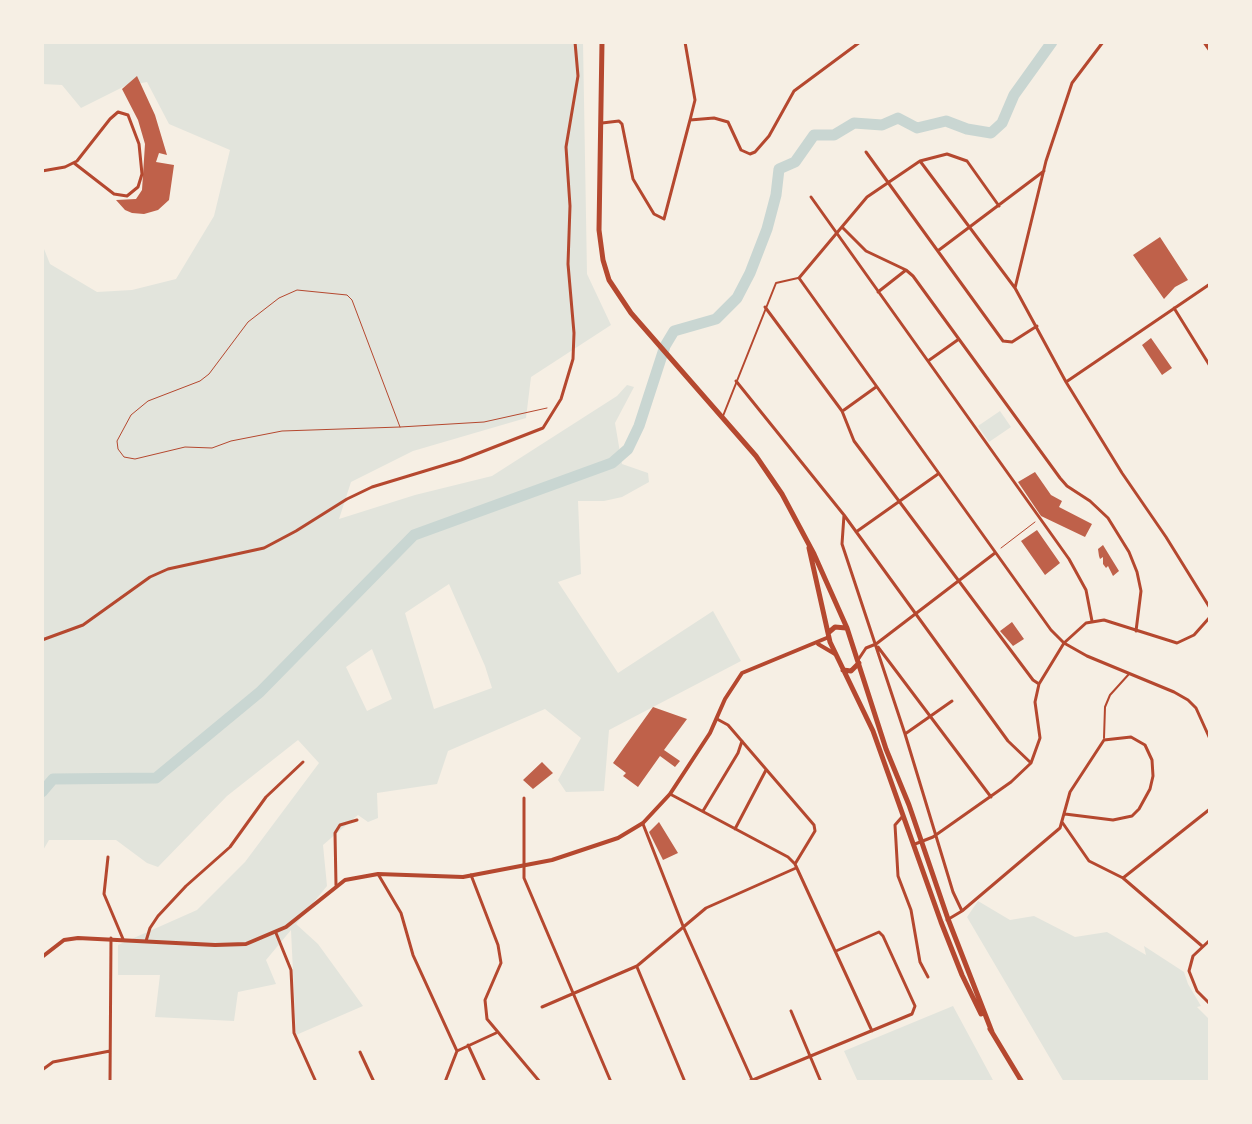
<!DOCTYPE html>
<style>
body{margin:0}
#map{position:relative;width:1252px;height:1124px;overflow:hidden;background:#f6efe4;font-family:"Roboto Condensed",sans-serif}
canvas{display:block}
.frame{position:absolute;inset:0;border:44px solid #f6efe4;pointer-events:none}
</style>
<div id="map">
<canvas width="1252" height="1124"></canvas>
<div class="frame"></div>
</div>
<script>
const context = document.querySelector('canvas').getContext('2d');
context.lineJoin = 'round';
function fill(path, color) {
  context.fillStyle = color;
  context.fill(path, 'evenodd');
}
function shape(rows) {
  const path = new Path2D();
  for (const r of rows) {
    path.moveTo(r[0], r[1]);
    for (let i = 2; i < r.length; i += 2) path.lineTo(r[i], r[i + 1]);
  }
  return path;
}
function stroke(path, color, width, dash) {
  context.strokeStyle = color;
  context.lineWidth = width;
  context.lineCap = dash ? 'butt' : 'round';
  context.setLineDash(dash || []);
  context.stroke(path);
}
fill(shape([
 [42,42,583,42,587,274,611,325,531,377,526,418,413,451,351,482,339,519,415,495,492,476,617,396,627,385,634,387,615,423,622,464,648,473,649,482,622,497,604,501,578,501,581,574,558,582,618,673,713,611,741,661,609,730,604,791,566,792,558,780,581,738,545,709,448,751,437,784,377,793,378,818,368,822,358,815,323,845,327,886,296,924,318,944,363,1006,296,1035,291,930,266,960,276,984,238,992,234,1021,155,1017,160,975,118,975,118,945,197,910,245,862,319,763,298,740,227,796,158,867,147,863,116,840,49,840,42,852,42,244,50,264,97,292,132,290,176,279,214,216,230,150,169,124,147,82,125,86,81,108,62,85,42,84],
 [449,584,485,666,492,688,434,709,405,613],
 [372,649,392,699,367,711,346,667],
 [1000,411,1011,427,989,442,978,426],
 [978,901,1010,920,1034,916,1075,937,1107,932,1146,955,1144,946,1184,972,1188,984,1201,1006,1197,1007,1210,1020,1210,1082,1064,1082,967,917],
 [953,1006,994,1082,858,1082,844,1051]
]), '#e2e4dc');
stroke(shape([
 [42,792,53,779,156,778,260,692,414,535,612,463,628,449,639,426,665,346,674,331,716,319,737,298,750,273,767,229,776,195,779,169,795,162,814,135,834,135,854,123,882,125,898,118,917,128,946,121,967,129,991,133,1002,123,1014,95,1052,42]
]), '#c9d6d2', 11);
fill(shape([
 [137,76,155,115,167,155,159,153,156,162,174,165,169,200,158,210,144,214,132,213,125,210,116,200,136,199,142,190,145,144,138,120,122,89],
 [1160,237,1188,280,1175,287,1164,299,1133,255],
 [1151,338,1172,368,1162,375,1142,345],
 [1035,472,1051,495,1062,501,1059,507,1092,524,1085,537,1041,516,1018,482],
 [1037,530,1060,563,1045,575,1021,541],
 [1103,545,1119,571,1113,576,1108,566,1106,568,1103,564,1103,557,1100,559,1099,556,1098,549],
 [1012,622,1024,639,1013,646,1000,631],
 [653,707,687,719,664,750,680,761,675,767,660,756,638,787,623,776,626,773,613,763],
 [542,762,553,773,533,789,523,780],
 [659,822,678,853,663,860,649,832]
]), '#bf614a');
stroke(shape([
 [400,427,352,300,347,295,297,290,279,298,248,322,209,374,200,381,148,401,131,415,117,441,118,449,124,457,135,459,185,447,212,448,231,441,282,431,400,427,484,422,547,408],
 [1001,548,1035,522]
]), '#b5482f', 1);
stroke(shape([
 [723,416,776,283,798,278],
 [1104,738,1105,707,1110,695,1129,674]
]), '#b5482f', 2);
stroke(shape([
 [685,42,695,100,690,120],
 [602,123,619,121,622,124,633,179,654,214,664,219,690,120,714,118,728,122,741,150,750,154,755,152,769,136,794,91,860,42],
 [866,152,1003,341,1012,342,1037,326],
 [920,161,1015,288,1066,382,1122,473,1166,537,1210,608],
 [42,171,65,167,77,161,110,119,118,112,128,115,139,144,142,174,138,187,127,196,114,194,74,163],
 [811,197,1069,559,1086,590,1092,621],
 [999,206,967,161,947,154,920,161,867,197,799,278,1051,630,1064,643,1087,656,1174,692,1188,700,1196,708,1210,739],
 [843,228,866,251,906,270,913,276,1060,478,1067,486,1090,501,1108,518,1129,552,1137,572,1141,591,1136,631],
 [939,250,1044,171],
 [1015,288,1046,161,1072,83,1103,42],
 [878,292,906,270],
 [765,307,842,411,854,441,1033,680,1039,684],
 [1174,308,1210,366],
 [928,361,959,339],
 [736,381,844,515,1008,741,1031,763],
 [1066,382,1210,284],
 [844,410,876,387],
 [844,515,842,544,905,734,953,892,962,911],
 [856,532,938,474],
 [42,640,83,625,150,577,168,569,264,548,296,531,347,499,372,487,461,460,543,428,561,399,573,359,574,333,568,264,570,206,566,147,578,76,575,42],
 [878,647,991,797],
 [866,648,876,644,995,553],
 [858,660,866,648],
 [717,719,728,725,814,825,815,831,795,864],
 [905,734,952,701],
 [670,794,788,857,795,864,872,1031],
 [524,798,524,878,611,1082],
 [703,811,738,753,742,741],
 [902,817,895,825,898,876,911,910,920,962,928,977],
 [1062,822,1089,861,1123,878,1202,946],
 [643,824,683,926,753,1082],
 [735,829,766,770],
 [915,844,933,837,1011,782,1031,763,1040,738,1035,702,1039,684,1064,643,1086,623,1104,620,1177,643,1194,635,1210,617],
 [108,857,104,894,123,939],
 [378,874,401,913,413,955,457,1051],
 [471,875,498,945,501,963,485,1000,487,1019,540,1082],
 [1123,878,1210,809],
 [336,885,335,833,340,825,357,820],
 [947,920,962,911,1060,828,1070,792,1104,740,1131,737,1145,745,1152,760,1153,776,1150,789,1139,809,1132,816,1113,820,1065,814],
 [276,933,291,970,294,1033,316,1082],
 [1210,940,1193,956,1189,971,1197,991,1210,1004],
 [146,941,150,928,158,916,186,886,230,847,266,797,303,762],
 [637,967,685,1082],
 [542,1007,637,966,706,908,796,868],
 [791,1011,821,1082],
 [468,1045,485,1082],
 [360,1052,374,1082],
 [42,1070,53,1062,110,1051],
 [110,1082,111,938],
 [445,1082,457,1051,496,1033],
 [748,1082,912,1014,915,1006,883,936,879,932,836,951]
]), '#b5482f', 3);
stroke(shape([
 [818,644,835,654],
 [42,957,64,940,78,938,215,945,246,944,286,927,345,880,378,874,463,877,552,860,618,838,643,823,670,794,710,733,725,699,742,673,829,637]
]), '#b5482f', 4);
stroke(shape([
 [1205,42,1210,49]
]), '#b5482f', 5);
stroke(shape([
 [602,42,599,230,603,260,609,280,631,313,756,456,782,494,814,554,847,628,886,749,909,805,948,919,992,1032],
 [809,548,830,642,873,731,941,922,962,975,981,1014],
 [828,633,835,627,846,628],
 [843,670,851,671,859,663],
 [990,1029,1022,1082]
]), '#b5482f', 5);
</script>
